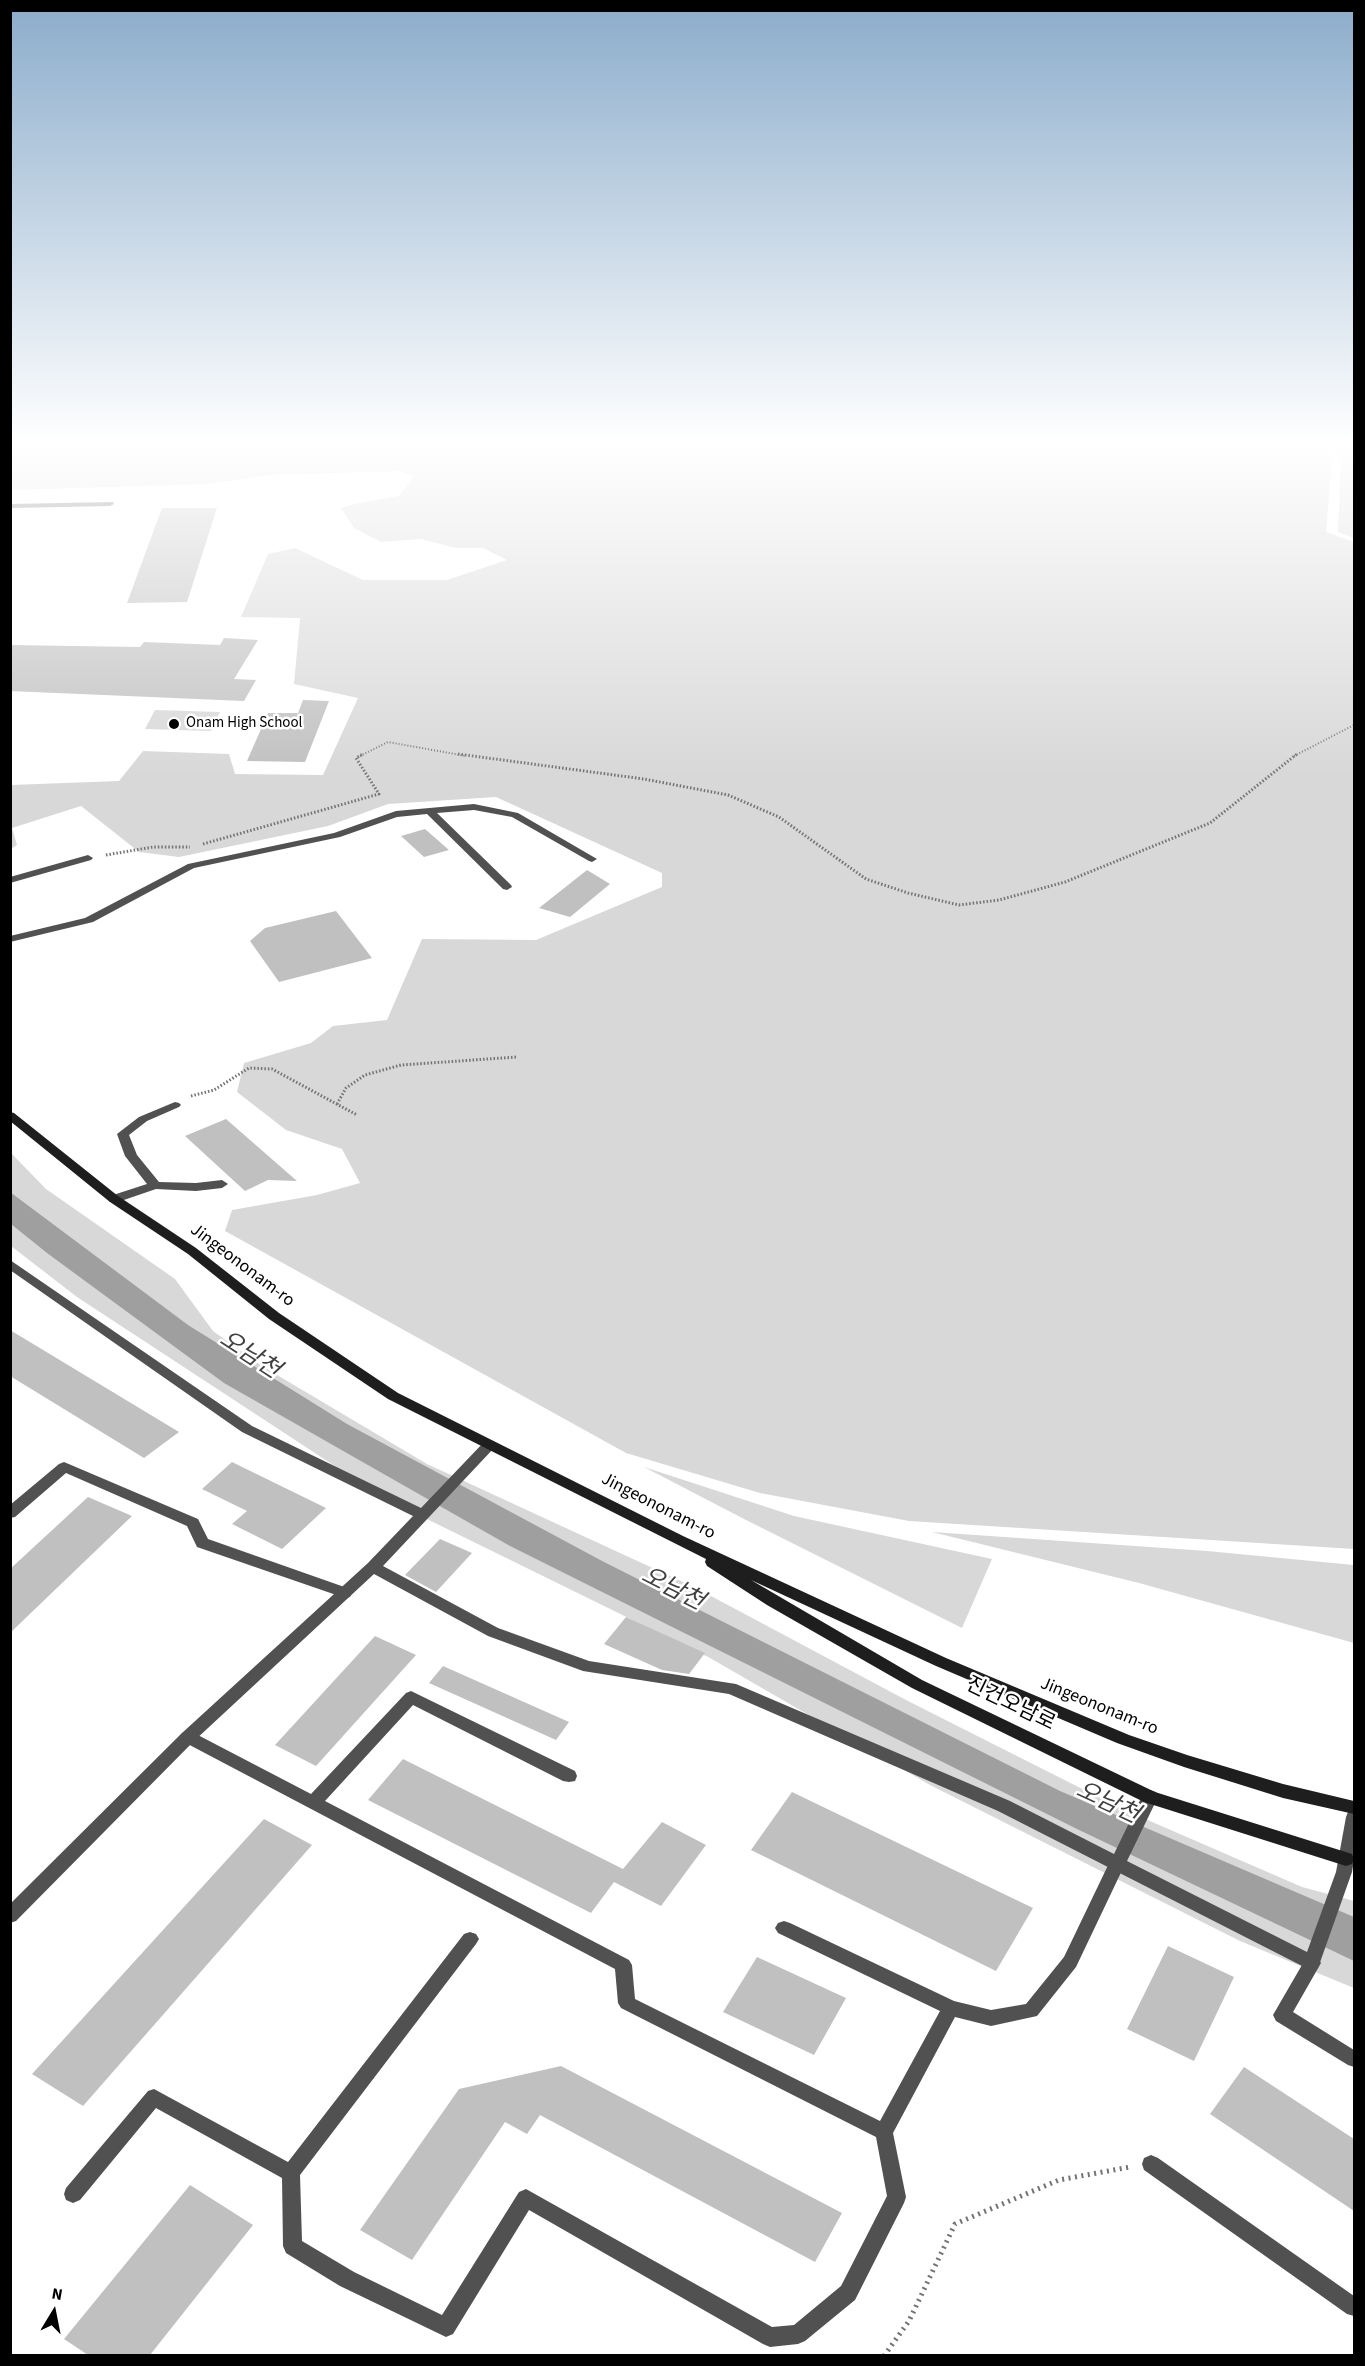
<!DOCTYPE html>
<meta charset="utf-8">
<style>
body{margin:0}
#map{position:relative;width:1365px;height:2366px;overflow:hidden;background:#fff;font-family:"Source Sans 3",sans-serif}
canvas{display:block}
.frame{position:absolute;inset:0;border:12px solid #000;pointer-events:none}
.north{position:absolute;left:24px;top:2282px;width:60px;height:60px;-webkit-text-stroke:4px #fff;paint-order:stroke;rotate:10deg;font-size:16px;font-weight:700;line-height:24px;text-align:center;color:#000}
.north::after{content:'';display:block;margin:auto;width:21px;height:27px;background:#000;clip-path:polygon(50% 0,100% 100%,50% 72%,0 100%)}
</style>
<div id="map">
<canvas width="1365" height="2366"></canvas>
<div class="frame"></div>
<div class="north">N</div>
</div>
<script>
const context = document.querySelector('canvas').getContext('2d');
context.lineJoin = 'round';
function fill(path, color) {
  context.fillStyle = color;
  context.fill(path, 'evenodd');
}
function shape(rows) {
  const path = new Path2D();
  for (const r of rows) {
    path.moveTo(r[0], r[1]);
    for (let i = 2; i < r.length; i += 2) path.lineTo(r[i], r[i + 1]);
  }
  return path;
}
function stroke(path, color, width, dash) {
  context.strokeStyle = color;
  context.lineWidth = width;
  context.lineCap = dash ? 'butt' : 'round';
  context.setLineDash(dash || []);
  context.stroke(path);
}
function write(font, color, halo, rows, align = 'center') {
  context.font = font + ' "Source Sans 3","Noto Sans KR",sans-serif';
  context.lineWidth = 5;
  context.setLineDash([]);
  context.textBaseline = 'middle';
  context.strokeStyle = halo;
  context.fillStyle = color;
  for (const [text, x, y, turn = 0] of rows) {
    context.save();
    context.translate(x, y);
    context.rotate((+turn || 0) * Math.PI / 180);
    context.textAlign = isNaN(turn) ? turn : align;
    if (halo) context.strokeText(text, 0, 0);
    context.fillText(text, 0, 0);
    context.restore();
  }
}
fill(shape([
 [11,445,1326,445,1332,460,1326,532,1354,542,1354,1549,909,1521,760,1493,626,1453,225,1231,232,1210,317,1195,360,1183,342,1149,286,1130,237,1092,244,1063,311,1043,333,1026,387,1020,422,939,536,940,662,887,662,873,496,797,388,804,328,826,179,857,139,852,81,806,12,828,17,845,11,849,11,785,119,781,143,751,229,754,235,774,323,775,358,698,294,684,300,618,241,617,268,554,295,548,363,580,447,580,507,560,483,548,456,548,421,539,381,542,354,528,341,508,354,504,399,496,413,476,399,471,271,475,206,484,11,490],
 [1335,445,1354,445,1354,538,1338,532,1341,462],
 [155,710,220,712,211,731,145,729],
 [10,1152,46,1189,175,1279,213,1331,262,1366,427,1464,696,1588,906,1700,1120,1808,1302,1887,1354,1901,1354,1988,1240,1941,930,1785,710,1658,382,1497,77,1297,11,1246],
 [644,1467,794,1516,992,1559,962,1628,746,1520],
 [932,1532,1207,1551,1354,1565,1354,1643,1139,1583]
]), '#d8d8d8');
fill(shape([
 [10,1192,188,1325,347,1424,604,1562,1060,1791,1354,1917,1354,1961,1077,1829,510,1546,224,1383,47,1253,11,1224]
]), '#9f9f9f');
fill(shape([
 [162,508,217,508,187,602,127,603],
 [224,638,258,640,234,679,256,680,244,701,10,691,10,645,140,647,144,642,220,645],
 [303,700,329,701,305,762,247,761,268,713,298,713],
 [425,829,449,850,424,857,401,836],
 [587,870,610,884,570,917,539,908],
 [336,911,372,958,279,982,250,941,265,928],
 [226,1119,297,1181,268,1180,245,1191,185,1136],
 [10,1330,179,1432,144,1458,10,1376],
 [232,1462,326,1508,282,1549,232,1524,247,1511,202,1489],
 [88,1497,132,1516,10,1633,10,1569],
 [440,1539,472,1553,436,1592,405,1575],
 [626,1617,705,1653,689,1674,662,1670,604,1644],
 [375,1636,416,1655,316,1766,275,1745],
 [443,1666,569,1722,556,1740,429,1683],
 [403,1759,623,1869,662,1822,706,1845,661,1906,614,1882,591,1913,368,1800],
 [792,1792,1033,1908,996,1971,751,1850],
 [264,1819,312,1845,83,2106,32,2074],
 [1168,1946,1234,1977,1194,2061,1127,2029],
 [757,1957,846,1998,814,2055,723,2012],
 [561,2066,842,2213,815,2262,540,2115,527,2134,505,2122,412,2260,360,2230,459,2089],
 [1244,2067,1354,2139,1354,2211,1210,2114],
 [190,2185,253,2225,150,2355,88,2355,64,2339]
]), '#c0c0c0');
stroke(shape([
 [360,756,388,742,466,756],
 [1294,756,1354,725]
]), '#737373', 2, [1, 2]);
stroke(shape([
 [458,754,644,779,728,795,779,817,866,879,908,893,959,905,999,900,1065,882,1210,823,1297,754],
 [203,844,379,794,356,758,363,754],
 [106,855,153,847,190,847],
 [191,1096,214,1090,249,1068,272,1069,357,1115],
 [337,1104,346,1088,365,1075,401,1065,517,1057]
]), '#737373', 3, [1.5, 2]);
stroke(shape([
 [884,2356,909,2321,955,2224,1059,2180,1130,2167]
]), '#737373', 5, [2, 4.5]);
fill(shape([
 [113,502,114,504,110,506,10,508,10,504,113,502],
 [474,804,518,813,597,859,592,862,589,861,512,817,474,810,437,813,511,885,512,887,507,890,503,889,427,814,397,817,340,837,194,868,93,922,10,942,10,936,85,918,188,864,334,833,396,811,474,804],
 [88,855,93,858,91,860,10,883,10,877,88,855],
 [175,1102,179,1103,181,1105,179,1107,147,1121,129,1135,137,1155,159,1182,196,1183,222,1180,228,1184,222,1188,196,1191,156,1189,118,1202,110,1202,108,1199,110,1196,147,1184,125,1156,117,1134,139,1117,175,1102],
 [64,1462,198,1519,208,1539,350,1589,352,1593,350,1597,345,1598,197,1547,187,1526,66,1473,15,1517,10,1518,10,1505,59,1464,64,1462],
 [411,1691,575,1771,577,1776,575,1781,569,1782,563,1781,413,1705,325,1801,629,1960,632,1965,635,1999,880,2121,940,2011,778,1933,775,1928,778,1923,784,1921,790,1923,954,2001,991,2010,1026,2004,1064,1957,1112,1857,1118,1855,1124,1857,1126,1862,1076,1967,1037,2016,991,2026,955,2017,893,2133,906,2197,904,2203,855,2300,805,2341,798,2344,770,2347,763,2344,529,2210,453,2334,446,2337,340,2286,286,2253,283,2246,282,2178,156,2108,80,2200,73,2203,66,2200,64,2194,66,2188,148,2091,154,2089,288,2162,464,1934,470,1932,476,1934,479,1939,476,1944,300,2175,302,2241,354,2272,442,2315,519,2192,526,2189,772,2327,794,2325,841,2286,887,2196,876,2137,621,2008,618,2003,615,1969,182,1741,180,1737,182,1733,188,1731,194,1733,311,1794,406,1693,411,1691],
 [1312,1956,1318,1958,1321,1963,1293,2012,1354,2050,1354,2067,1348,2065,1276,2021,1273,2015,1306,1958,1312,1956],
 [1151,2155,1158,2158,1354,2296,1354,2316,1347,2314,1144,2170,1142,2164,1144,2158,1151,2155]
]), '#515151');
fill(shape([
 [10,1260,252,1426,421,1508,484,1442,494,1442,496,1445,494,1448,383,1566,498,1628,589,1661,736,1684,1010,1801,1114,1854,1144,1792,1150,1790,1156,1792,1158,1797,1127,1861,1307,1952,1336,1872,1346,1817,1348,1812,1354,1811,1354,1860,1352,1872,1318,1968,1312,1970,1306,1968,998,1811,729,1694,583,1671,488,1636,374,1574,194,1741,16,1921,10,1923,10,1904,182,1733,368,1563,413,1516,242,1432,10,1270,10,1260]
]), '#515151');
fill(shape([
 [10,1112,14,1113,118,1196,196,1248,279,1313,398,1393,683,1536,946,1658,1129,1735,1187,1755,1283,1784,1354,1801,1354,1814,1283,1798,1184,1767,1117,1743,936,1666,751,1580,922,1680,1155,1792,1352,1854,1354,1859,1352,1864,1346,1866,1144,1802,912,1688,767,1605,707,1566,705,1562,706,1559,388,1399,269,1319,188,1254,110,1202,10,1121,10,1112]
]), '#1e1e1e');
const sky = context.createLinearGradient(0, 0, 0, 776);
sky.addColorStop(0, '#8baccb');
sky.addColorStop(0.57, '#fff');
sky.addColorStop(1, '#ffffff00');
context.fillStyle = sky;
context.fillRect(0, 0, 1365, 776);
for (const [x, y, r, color] of [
 [174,724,6,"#000"]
]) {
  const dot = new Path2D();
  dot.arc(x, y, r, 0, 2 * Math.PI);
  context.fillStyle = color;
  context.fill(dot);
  stroke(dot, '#fff', 2);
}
write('15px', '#000', '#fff', [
 ["Onam High School",186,724]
], 'left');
write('18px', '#000', '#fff', [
 ["Jingeononam-ro",242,1266,37],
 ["Jingeononam-ro",658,1507,27],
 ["Jingeononam-ro",1099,1707,22]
]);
write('21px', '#000', '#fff', [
 ["진건오남로",1010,1705,26]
]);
write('italic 24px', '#404040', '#fff', [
 ["오남천",249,1356,33],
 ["오남천",672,1590,27],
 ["오남천",1107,1804,25]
]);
</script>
